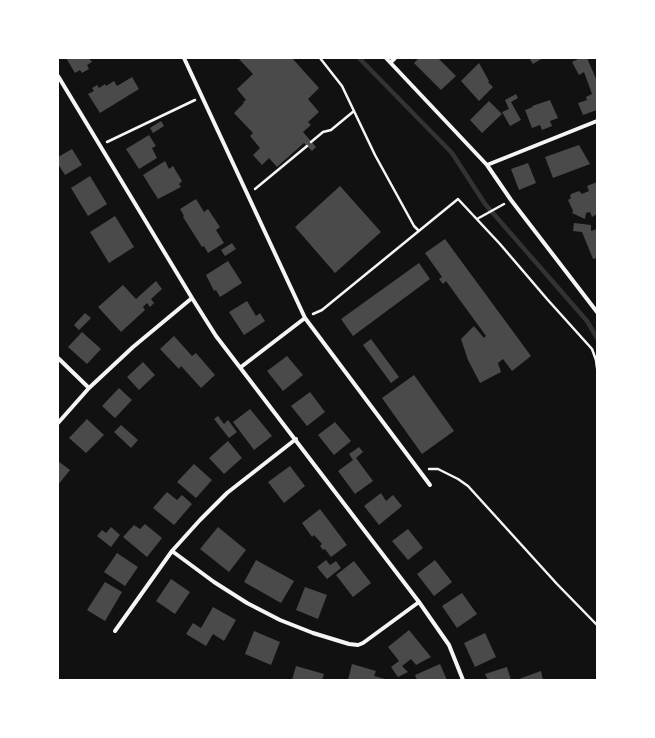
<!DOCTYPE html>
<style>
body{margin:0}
#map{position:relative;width:655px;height:738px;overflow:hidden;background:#111;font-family:"Asap Condensed",sans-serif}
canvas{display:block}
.frame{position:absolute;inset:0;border:59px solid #fff;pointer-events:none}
</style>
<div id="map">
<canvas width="655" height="738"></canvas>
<div class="frame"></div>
</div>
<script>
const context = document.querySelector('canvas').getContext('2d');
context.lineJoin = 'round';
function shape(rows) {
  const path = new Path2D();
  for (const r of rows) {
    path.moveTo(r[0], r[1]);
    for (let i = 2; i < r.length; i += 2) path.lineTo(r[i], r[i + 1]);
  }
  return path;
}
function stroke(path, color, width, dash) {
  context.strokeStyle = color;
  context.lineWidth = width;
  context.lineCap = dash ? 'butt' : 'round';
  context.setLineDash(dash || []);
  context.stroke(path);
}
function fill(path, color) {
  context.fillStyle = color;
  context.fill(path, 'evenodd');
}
stroke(shape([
 [359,58,452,153,485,204,587,321,597,338]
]), '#333', 4.5);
fill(shape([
 [66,58,89,58,92,62,87,65,89,69,82,73,80,70,75,73],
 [238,58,292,58,319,88,308,99,319,112,308,122,311,125,303,132,316,147,312,151,304,143,277,167,269,158,262,165,253,155,260,148,250,136,253,133,234,113,244,103,243,102,246,100,237,89,253,74],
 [419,58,438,58,456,76,441,90,414,63],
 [529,58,543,58,533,64],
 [580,58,587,58,597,81,597,110,583,115,578,103,587,100,586,97,592,94,584,72,579,75,572,62],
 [479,63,489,81,488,82,493,87,479,101,461,81],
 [132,77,139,89,100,113,88,94,94,91,92,88,97,85,99,88,105,84,106,86,114,81,117,86],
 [516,94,518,98,511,102,521,120,510,126,502,112,509,109,505,100],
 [550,100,558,118,550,121,552,126,542,130,540,125,532,128,525,110,533,107,532,106],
 [489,101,502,114,482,133,470,120],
 [161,121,164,126,153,133,150,128],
 [149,135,156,146,152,148,157,158,139,169,126,149],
 [579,145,590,164,553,178,545,157],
 [72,149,82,165,65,175,58,164,58,157],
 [165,161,169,169,173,166,182,181,179,184,181,187,158,199,143,175],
 [528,163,536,183,519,190,511,169],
 [90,176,107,204,88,216,71,188],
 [597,182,597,214,592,217,590,212,586,213,585,219,572,213,573,211,568,200,571,198,570,196,571,194,579,191,582,194,589,191,587,186],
 [340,186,381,232,335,273,295,227],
 [196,199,204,212,208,209,220,227,216,230,224,243,208,253,204,246,202,247,183,217,184,216,180,209],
 [115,216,134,247,109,263,90,232],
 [574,223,591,225,591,231,597,229,597,258,593,259,582,232,573,231],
 [445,239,531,356,512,371,503,359,498,363,501,372,480,383,468,360,461,339,474,326,484,338,486,336,446,281,443,284,439,279,442,277,425,253],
 [232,243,236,249,225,256,221,250],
 [228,261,242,283,220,297,216,290,214,291,206,275],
 [419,263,430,279,353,336,341,319],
 [156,281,162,289,151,299,154,303,150,307,147,303,143,307,145,310,121,332,98,307,123,285,136,299],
 [247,301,256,316,260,313,265,321,244,335,229,312],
 [85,313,91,318,79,330,74,325],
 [82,332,101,349,87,364,68,347],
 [174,336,192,356,196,353,215,375,201,388,181,366,179,369,160,349],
 [371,339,399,377,391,383,363,345],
 [287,356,303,375,283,391,267,371],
 [143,362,155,375,139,390,127,377],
 [414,375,454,431,422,454,382,398],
 [119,388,132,400,115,418,102,406],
 [310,392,325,412,307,426,291,406],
 [250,409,272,436,254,450,233,422],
 [218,416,224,424,228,420,237,432,229,438,214,419],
 [87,419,104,435,86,453,69,438],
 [335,422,351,441,334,455,318,435],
 [121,425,138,440,131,448,114,432],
 [228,441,242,458,224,474,209,458],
 [359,447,363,452,356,458,373,481,355,494,338,471,353,460,349,454],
 [58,461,70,470,58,485],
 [194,464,212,480,196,498,177,482],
 [290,466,305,486,284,503,268,482],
 [167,492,177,500,182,495,192,504,174,525,153,508],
 [381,493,386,501,393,495,402,506,379,525,364,506],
 [320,509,347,545,331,557,325,549,323,550,320,546,322,544,314,535,312,537,302,523],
 [145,524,162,538,147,557,123,537,134,525,140,529],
 [111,527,120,535,111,547,97,536,102,530,106,533],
 [218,527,246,550,229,572,200,549],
 [408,529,423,548,408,560,392,541],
 [117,553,138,567,125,586,104,572],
 [256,560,294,581,281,603,244,582],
 [326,560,330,565,336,561,341,568,327,579,317,567],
 [435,560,452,582,434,596,417,574],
 [354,561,371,583,353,597,336,575],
 [171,579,190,592,175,614,156,601],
 [105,582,122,592,105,621,87,610],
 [305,587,327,595,318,619,296,610],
 [462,593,477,614,457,628,442,606],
 [213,607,236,620,224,641,213,634,206,646,186,634,193,623,201,628],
 [409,630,431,657,416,665,411,659,402,666,408,672,398,677,391,667,399,661,388,647],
 [254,631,280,642,271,665,245,654],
 [485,633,496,657,475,667,464,643],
 [352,664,376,671,374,676,389,680,348,680],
 [440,664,447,680,417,680,415,675],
 [296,666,324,674,322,680,292,680],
 [507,667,511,680,488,680,485,674],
 [541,671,543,680,516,680]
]), '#4a4a4a');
stroke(shape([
 [320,58,342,86,375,155,414,226,419,231],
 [107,142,195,100],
 [311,142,323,132,331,130,354,111],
 [255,189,307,146],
 [477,219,504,204],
 [313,314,322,310,458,199,500,244,547,299,592,349,596,360,597,368],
 [429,469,438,469,458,479,468,486,557,584,597,625]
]), '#f5f5f5', 2.5);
stroke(shape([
 [184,58,305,318,430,485],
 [386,58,487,165,511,200,597,312],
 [391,62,395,58],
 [58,76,192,298,216,336,419,602,449,645,463,680],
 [487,165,597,121],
 [58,358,89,388],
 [241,367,305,318],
 [58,423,89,388,133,347,192,298],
 [172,551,214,582,247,603,280,620,313,633,349,644,358,645,363,643,419,602],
 [115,631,172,551,200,520,227,493,296,439]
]), '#f5f5f5', 4);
</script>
